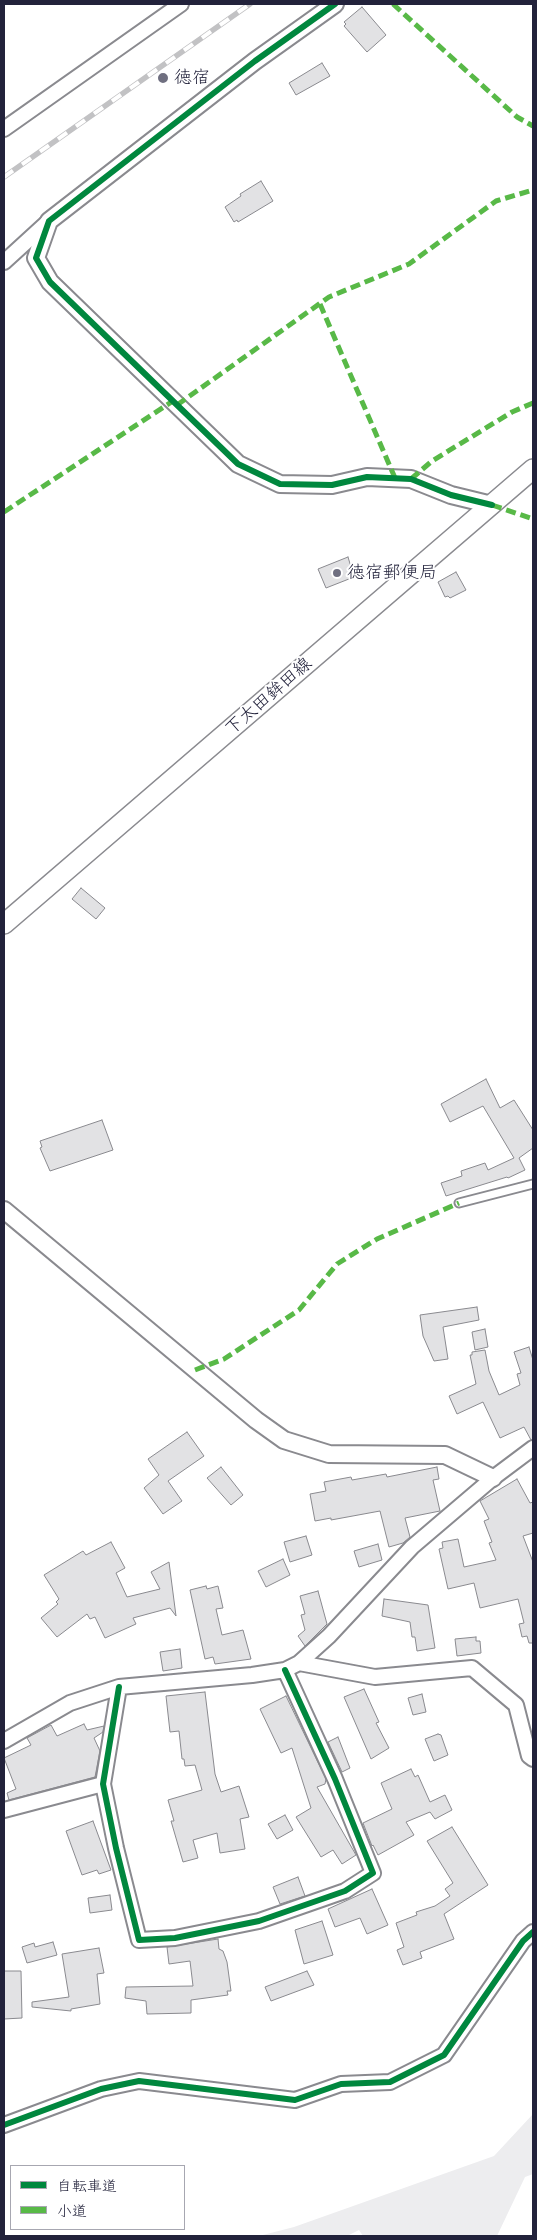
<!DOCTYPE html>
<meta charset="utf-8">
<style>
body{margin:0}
#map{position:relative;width:537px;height:2240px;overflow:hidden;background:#fff;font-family:Itim,"Klee One",sans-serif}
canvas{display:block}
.frame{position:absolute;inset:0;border:5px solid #22223b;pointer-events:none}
.legend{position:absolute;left:10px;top:2165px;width:175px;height:65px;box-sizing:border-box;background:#fff;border:1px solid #a7a7b1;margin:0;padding:6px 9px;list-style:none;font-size:15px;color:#22223b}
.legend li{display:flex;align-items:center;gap:10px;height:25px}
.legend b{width:25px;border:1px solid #a7a7b1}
</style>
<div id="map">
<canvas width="537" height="2240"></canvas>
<div class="frame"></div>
<ul class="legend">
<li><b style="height:6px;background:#00873e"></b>自転車道</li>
<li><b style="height:6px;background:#58b947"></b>小道</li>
</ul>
</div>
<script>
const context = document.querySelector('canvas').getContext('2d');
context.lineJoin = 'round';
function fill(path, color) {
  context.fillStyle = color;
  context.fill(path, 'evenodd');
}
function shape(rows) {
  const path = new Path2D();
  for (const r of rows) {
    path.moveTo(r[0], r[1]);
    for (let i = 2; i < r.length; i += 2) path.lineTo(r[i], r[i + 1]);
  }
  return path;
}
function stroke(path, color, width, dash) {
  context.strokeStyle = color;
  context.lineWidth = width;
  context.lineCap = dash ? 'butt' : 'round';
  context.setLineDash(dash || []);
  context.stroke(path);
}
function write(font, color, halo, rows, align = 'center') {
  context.font = font + ' Itim,"Klee One",sans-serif';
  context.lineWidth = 4;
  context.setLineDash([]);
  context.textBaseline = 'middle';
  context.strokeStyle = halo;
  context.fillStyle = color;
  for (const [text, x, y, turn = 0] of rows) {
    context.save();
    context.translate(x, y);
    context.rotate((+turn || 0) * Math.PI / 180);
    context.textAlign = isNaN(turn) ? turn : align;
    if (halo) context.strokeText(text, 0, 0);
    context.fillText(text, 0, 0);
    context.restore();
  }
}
fill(shape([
 [533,2114,533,2174,525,2177,497,2236,363,2236,359,2230,347,2236,259,2236,294,2227,494,2156]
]), '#ededef');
const building = shape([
 [362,7,386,35,367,52,344,26,346,24,344,22,362,7],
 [322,63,330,76,296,95,289,83,322,63],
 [261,181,273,201,238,222,237,220,234,222,225,207,241,196,240,194,261,181],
 [348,557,354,577,326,588,318,569,348,557],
 [456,572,466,590,450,598,448,596,445,597,438,582,456,572],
 [81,888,105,908,96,919,72,899,81,888],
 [486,1079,500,1108,514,1100,533,1130,533,1148,519,1158,525,1170,508,1178,507,1177,446,1196,441,1183,462,1176,461,1171,485,1163,488,1170,514,1158,483,1106,450,1122,441,1104,486,1079],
 [102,1120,113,1150,50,1171,40,1148,42,1147,40,1141,102,1120],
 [477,1307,479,1320,443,1327,448,1359,434,1361,423,1336,420,1315,477,1307],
 [485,1329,488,1347,475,1350,472,1332,485,1329],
 [529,1347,533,1360,533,1439,531,1440,524,1427,500,1438,483,1402,457,1414,449,1396,476,1384,470,1355,472,1355,472,1352,485,1350,489,1371,499,1395,520,1385,517,1374,521,1373,514,1352,529,1347],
 [187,1432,204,1456,168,1481,182,1501,163,1514,144,1488,159,1475,148,1459,187,1432],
 [221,1467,243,1495,231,1505,207,1478,221,1467],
 [437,1467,439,1479,433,1480,440,1511,405,1518,410,1537,403,1543,389,1547,380,1511,331,1520,331,1518,315,1521,310,1494,326,1491,324,1482,351,1477,352,1480,386,1474,387,1477,437,1467],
 [517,1479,530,1503,533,1502,533,1533,523,1536,533,1562,533,1643,529,1643,527,1636,522,1637,519,1624,524,1623,518,1599,480,1608,474,1583,448,1589,439,1549,443,1548,442,1542,458,1539,464,1567,496,1560,489,1543,492,1542,484,1521,489,1519,480,1501,517,1479],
 [306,1536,312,1555,290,1562,284,1542,306,1536],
 [111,1542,125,1568,116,1573,127,1597,160,1589,151,1572,169,1562,176,1616,170,1608,133,1618,136,1624,105,1638,95,1617,90,1619,87,1614,57,1637,41,1618,58,1604,56,1602,59,1599,44,1575,83,1551,86,1555,111,1542],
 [378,1544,382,1560,359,1567,354,1551,378,1544],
 [283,1559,290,1575,266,1587,258,1571,283,1559],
 [206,1586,207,1589,218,1586,223,1608,216,1609,222,1635,243,1630,251,1659,215,1664,213,1657,205,1659,190,1590,206,1586],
 [318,1591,327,1624,305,1646,298,1636,305,1630,301,1615,305,1614,300,1596,318,1591],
 [384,1599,428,1605,435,1648,417,1651,415,1637,412,1637,410,1622,382,1616,384,1599],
 [476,1637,476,1641,480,1641,481,1653,457,1656,455,1639,476,1637],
 [180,1649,182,1668,163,1671,160,1652,180,1649],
 [364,1689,379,1722,376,1723,389,1748,371,1759,344,1697,364,1689],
 [205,1692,215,1774,221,1792,239,1786,249,1817,240,1819,245,1849,220,1853,217,1833,193,1840,198,1858,183,1862,171,1821,174,1821,168,1800,202,1790,195,1765,185,1766,184,1759,182,1759,179,1731,170,1732,166,1696,205,1692],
 [422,1694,426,1712,413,1715,408,1698,422,1694],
 [286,1696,326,1779,325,1784,317,1787,356,1855,342,1864,333,1850,321,1857,296,1817,311,1808,292,1748,281,1753,260,1709,286,1696],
 [84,1724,87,1730,104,1726,103,1732,94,1738,100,1751,95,1777,9,1800,7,1793,16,1789,4,1758,31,1745,27,1738,51,1725,57,1736,84,1724],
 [438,1734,441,1735,448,1755,434,1761,425,1739,438,1734],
 [338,1737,350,1768,342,1772,328,1742,338,1737],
 [411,1769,415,1777,418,1775,430,1802,445,1795,452,1810,435,1819,430,1812,406,1822,414,1835,378,1855,373,1845,372,1846,363,1823,392,1809,381,1783,411,1769],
 [285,1815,293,1830,277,1839,268,1824,285,1815],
 [93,1821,111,1870,99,1874,97,1870,82,1875,66,1831,93,1821],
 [452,1827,488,1885,444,1914,454,1939,420,1952,422,1958,403,1965,397,1950,404,1947,396,1923,417,1915,416,1912,435,1906,450,1896,445,1889,453,1883,427,1841,452,1827],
 [298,1877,305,1896,280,1904,273,1887,298,1877],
 [372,1889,388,1925,367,1934,360,1918,335,1927,328,1909,372,1889],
 [110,1895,112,1910,90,1913,88,1898,110,1895],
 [322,1921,333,1955,304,1964,295,1930,322,1921],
 [218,1939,219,1949,223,1951,227,1962,231,1991,227,1991,228,1995,191,2000,191,2013,147,2014,146,2001,125,1998,126,1987,193,1986,190,1961,169,1964,167,1947,218,1939],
 [53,1942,57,1955,27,1963,22,1947,34,1943,35,1947,53,1942],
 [99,1948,104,1973,97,1974,100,2004,71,2009,71,2011,32,2007,32,2002,69,1997,62,1954,99,1948],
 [4,1971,21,1971,22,2018,4,2019,4,1971],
 [307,1971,314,1985,271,2001,265,1987,307,1971]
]);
fill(building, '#e2e2e4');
stroke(building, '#8a8a8f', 1);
const service = shape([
 [459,1203,533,1184]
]);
const minor = shape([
 [4,129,181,4],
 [4,262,49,221],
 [299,1663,375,1677,472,1668,516,1705,529,1756,533,1759],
 [119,1687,103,1784,116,1848,139,1940,175,1938,259,1921,345,1891,373,1873,335,1779,285,1670],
 [4,1741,70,1703,119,1687,252,1675,285,1670,299,1663,329,1636,412,1547,493,1478,533,1448],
 [4,1810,103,1784],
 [4,2125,101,2089,139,2081,295,2100,341,2084,390,2082,444,2055,523,1941,533,1932]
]);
const tertiary = shape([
 [335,4,255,61,49,221,36,258,50,282,238,464,280,484,332,485,367,477,411,479,451,495,492,505],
 [4,1210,256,1420,284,1440,329,1454,445,1455,493,1478]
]);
const secondary = shape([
 [4,924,533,469]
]);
stroke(service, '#8a8a8f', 11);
stroke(minor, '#8a8a8f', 18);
stroke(tertiary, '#8a8a8f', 20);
stroke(secondary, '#8a8a8f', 22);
stroke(service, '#fff', 7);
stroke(minor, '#fff', 14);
stroke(tertiary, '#fff', 16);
stroke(secondary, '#fff', 19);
const rail = shape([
 [4,177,250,4]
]);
stroke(rail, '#c2c2c4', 5.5);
stroke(rail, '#fff', 4, [11]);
stroke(shape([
 [393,4,517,117,533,126],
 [320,304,395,478],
 [177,405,329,297,409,264,496,201,533,190],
 [411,479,432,461,512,412,533,403],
 [492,505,533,519],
 [4,512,173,401],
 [195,1370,224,1359,299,1310,337,1264,377,1239,459,1203]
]), '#58b947', 5, [10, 5]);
stroke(shape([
 [335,4,255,61,49,221,36,258,50,282,238,464,280,484,332,485,367,477,411,479,451,495,492,505],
 [119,1687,103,1784,116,1848,139,1940,175,1938,259,1921,345,1891,373,1873,335,1779,285,1670],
 [4,2125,101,2089,139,2081,295,2100,341,2084,390,2082,444,2055,523,1941,533,1932]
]), '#00873e', 6);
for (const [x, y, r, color] of [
 [163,78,6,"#6f6f80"],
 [337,573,5,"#6f6f80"]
]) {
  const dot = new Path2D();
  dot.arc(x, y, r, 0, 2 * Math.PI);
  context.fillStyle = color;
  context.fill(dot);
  stroke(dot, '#fff', 2);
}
write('18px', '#22223b', '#fff', [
 ["徳宿",174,78],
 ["徳宿郵便局",347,573]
], 'left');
write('18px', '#22223b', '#fff', [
 ["下太田鉾田線",269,697,-41]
]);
</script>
